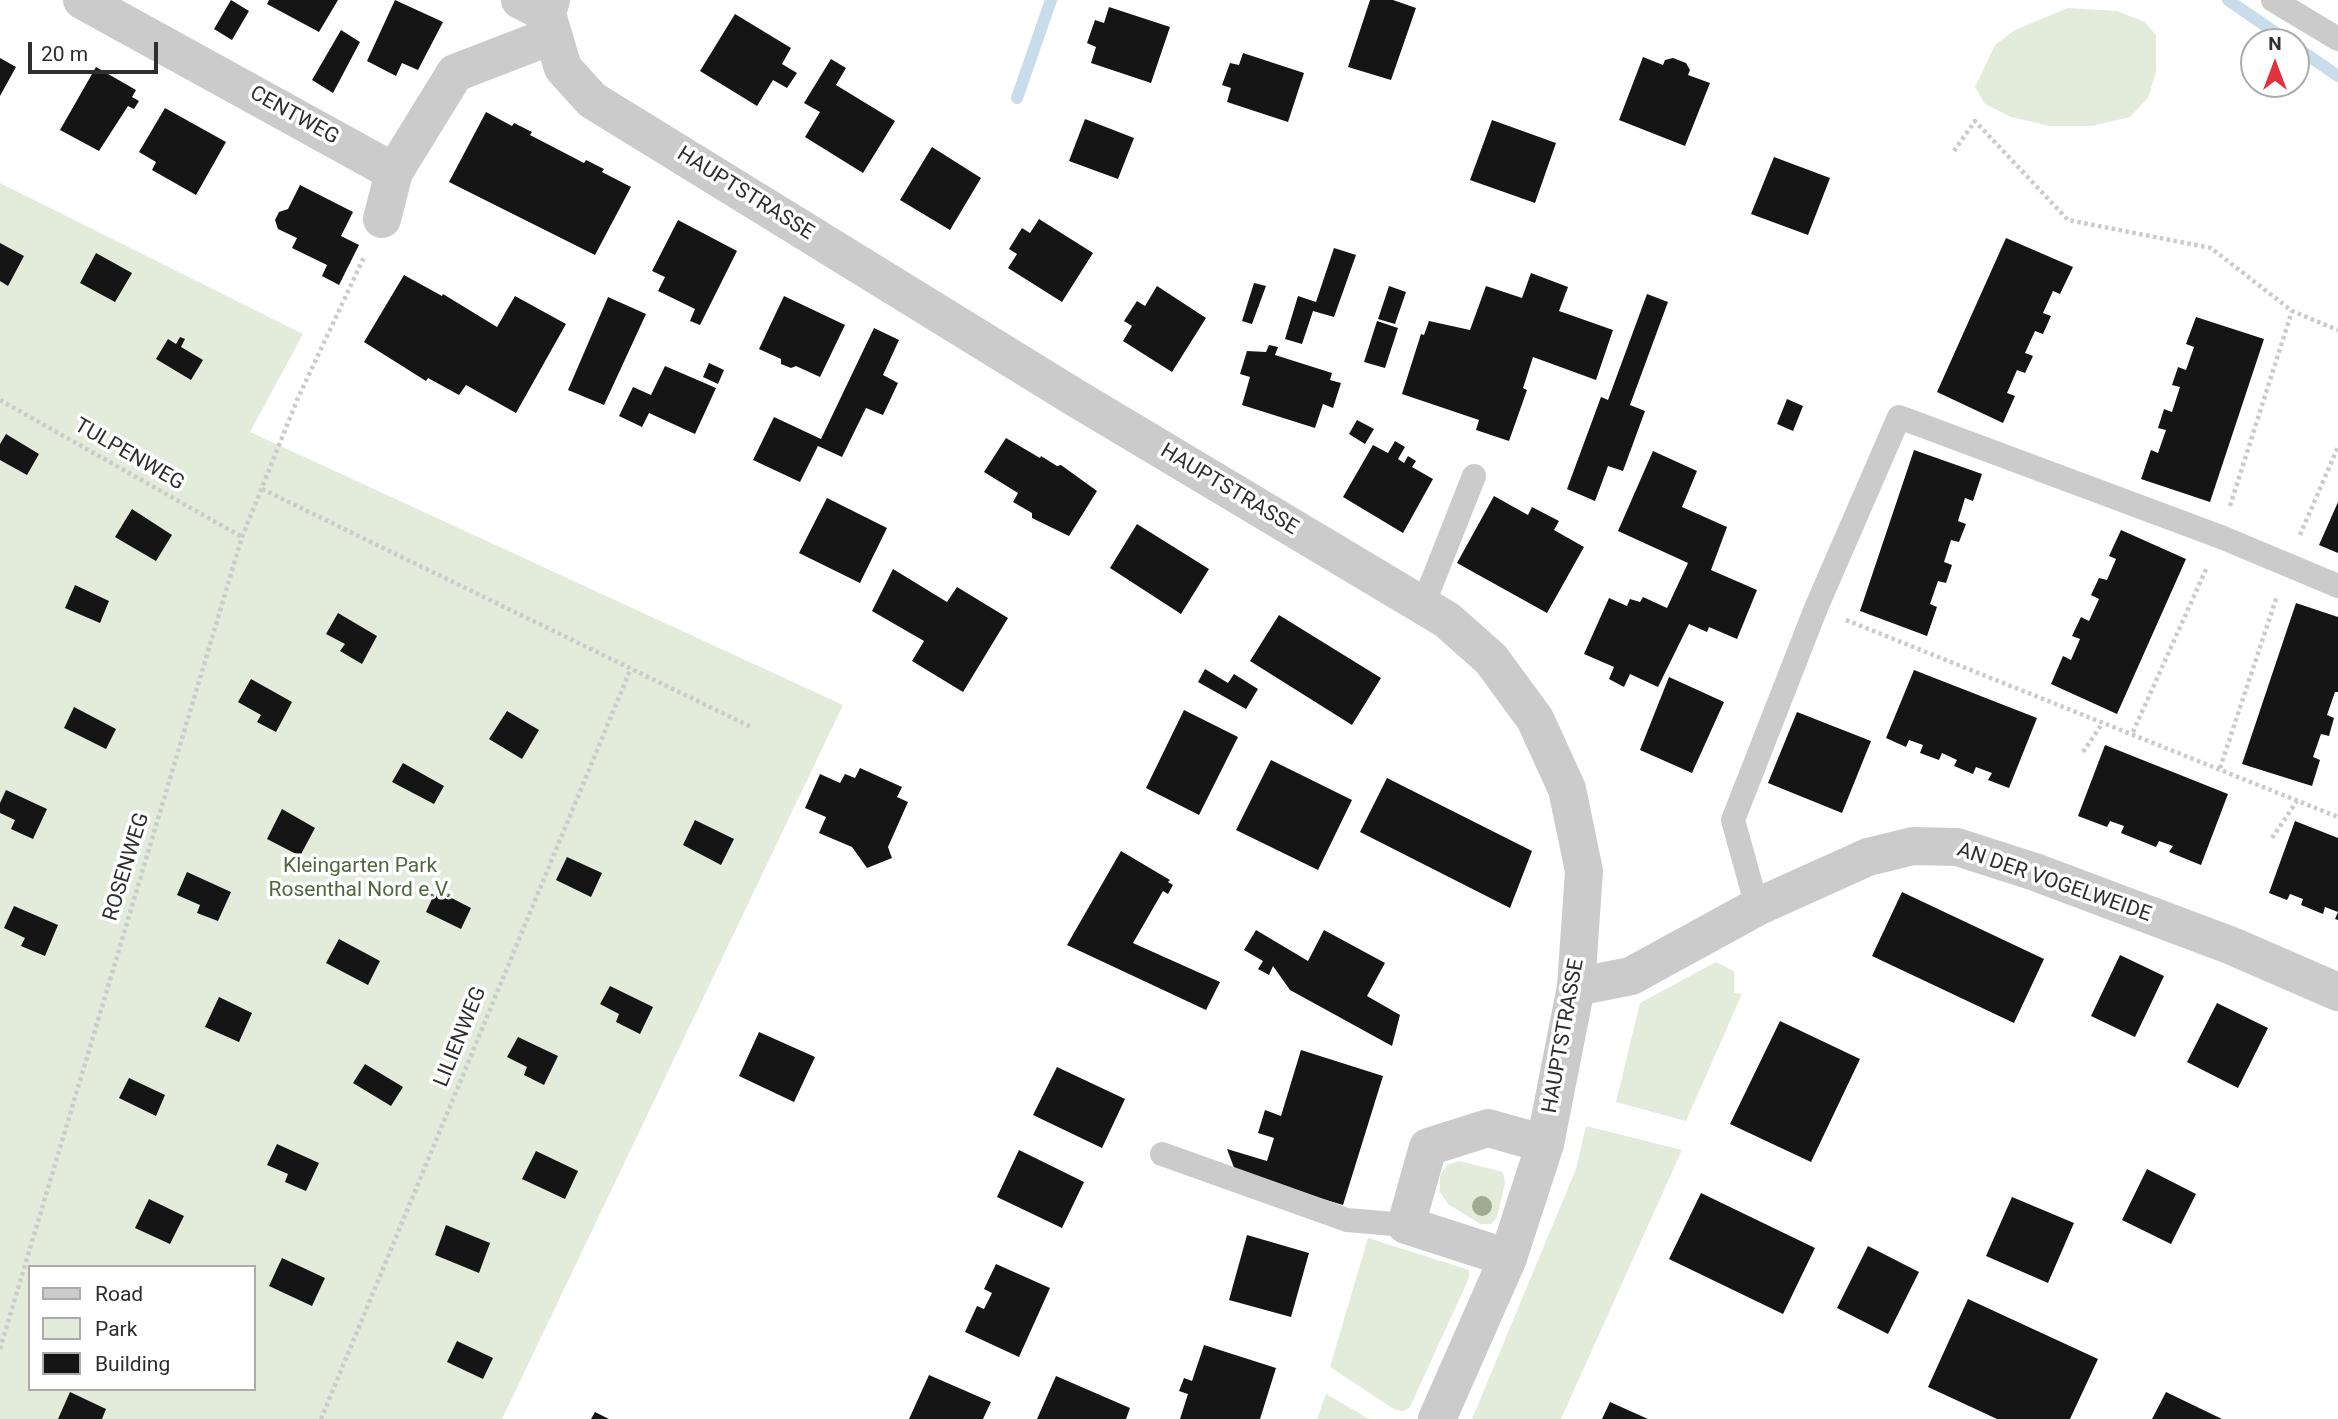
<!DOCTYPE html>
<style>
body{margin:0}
#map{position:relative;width:2338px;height:1419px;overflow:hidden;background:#fff;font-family:Roboto,sans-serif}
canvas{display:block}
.legend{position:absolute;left:28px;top:1265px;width:228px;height:126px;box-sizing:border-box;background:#fff;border:2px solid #ababab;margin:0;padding:9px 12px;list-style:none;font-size:21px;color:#2e2e2e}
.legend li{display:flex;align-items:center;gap:14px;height:35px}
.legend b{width:35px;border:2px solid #ababab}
.north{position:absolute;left:2240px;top:28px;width:70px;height:70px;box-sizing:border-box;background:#fff;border:2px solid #ababab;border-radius:50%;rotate:0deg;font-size:19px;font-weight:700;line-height:28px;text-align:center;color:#2e2e2e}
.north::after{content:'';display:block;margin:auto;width:24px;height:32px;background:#e1333e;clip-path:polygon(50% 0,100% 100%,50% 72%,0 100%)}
.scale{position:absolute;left:28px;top:42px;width:130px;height:32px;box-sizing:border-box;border:4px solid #2e2e2e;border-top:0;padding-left:9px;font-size:21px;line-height:24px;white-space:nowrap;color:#2e2e2e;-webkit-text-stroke:5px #fff;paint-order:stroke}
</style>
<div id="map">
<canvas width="2338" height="1419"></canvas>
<ul class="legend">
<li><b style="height:9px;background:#cbcbcb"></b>Road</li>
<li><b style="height:19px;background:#e3ebdb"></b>Park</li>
<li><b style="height:19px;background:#151515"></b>Building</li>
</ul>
<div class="north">N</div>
<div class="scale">20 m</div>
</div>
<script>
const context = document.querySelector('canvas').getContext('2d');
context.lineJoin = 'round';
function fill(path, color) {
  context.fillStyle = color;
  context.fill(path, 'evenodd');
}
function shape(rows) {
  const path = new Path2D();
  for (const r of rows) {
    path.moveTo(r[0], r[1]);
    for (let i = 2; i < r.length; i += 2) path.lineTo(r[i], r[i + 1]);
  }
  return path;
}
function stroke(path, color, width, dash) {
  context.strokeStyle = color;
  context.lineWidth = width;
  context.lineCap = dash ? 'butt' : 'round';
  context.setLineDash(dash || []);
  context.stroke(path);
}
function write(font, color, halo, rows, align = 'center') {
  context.font = font + ' Roboto,sans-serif';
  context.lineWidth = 7;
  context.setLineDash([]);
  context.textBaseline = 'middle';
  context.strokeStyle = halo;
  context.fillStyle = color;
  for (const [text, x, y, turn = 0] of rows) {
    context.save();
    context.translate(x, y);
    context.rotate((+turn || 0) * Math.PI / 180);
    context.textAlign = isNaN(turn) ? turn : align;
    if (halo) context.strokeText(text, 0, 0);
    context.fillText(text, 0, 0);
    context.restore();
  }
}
fill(shape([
 [2068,8,2117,11,2145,22,2156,35,2156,72,2148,98,2130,117,2092,126,2050,126,2011,117,1985,104,1975,87,1995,45,2015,30],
 [0,183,303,334,250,432,843,705,502,1419,0,1419],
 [30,1267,254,1267,254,1389,30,1389],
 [1716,962,1734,971,1734,993,1742,994,1686,1121,1616,1102,1640,1003],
 [1586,1126,1682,1150,1561,1419,1472,1419,1576,1169],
 [1459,1161,1503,1172,1505,1183,1497,1217,1491,1224,1480,1224,1448,1204,1440,1192,1440,1176,1447,1165],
 [1368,1238,1469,1270,1469,1278,1410,1407,1404,1411,1395,1410,1330,1367],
 [1326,1394,1369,1419,1317,1419]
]), '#e3ebdb');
stroke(shape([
 [2228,0,2289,42],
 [2296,47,2338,76],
 [1017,98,1051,0]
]), '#c8dcea', 12);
fill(shape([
 [231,0,249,11,232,40,214,29],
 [269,0,338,0,319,32,267,4],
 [395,0,443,22,418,70,402,63,396,76,367,61],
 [1370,0,1393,0,1416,8,1391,80,1348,67],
 [1109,7,1170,27,1151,83,1091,63,1096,47,1087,43,1095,20,1104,23],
 [735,14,791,48,782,64,797,73,787,88,773,80,757,106,700,71],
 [341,30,360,42,333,93,312,80],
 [1243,53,1304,73,1288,122,1227,102,1231,88,1222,85,1230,63,1239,65],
 [1643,57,1663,65,1665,60,1673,58,1686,63,1690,70,1688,75,1710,83,1685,146,1619,120],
 [0,58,16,67,0,96],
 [831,59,846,68,836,85,895,121,863,173,805,137,820,112,804,103],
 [96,67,136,90,132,97,139,101,134,109,128,106,99,151,60,130],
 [165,108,226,142,196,195,152,170,156,162,139,152],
 [486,112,512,126,514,123,532,132,530,135,584,163,586,160,604,169,602,172,631,187,595,255,449,182],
 [1085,119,1134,138,1118,179,1069,161],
 [1492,120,1556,143,1535,203,1470,180],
 [932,147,981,178,950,230,900,200],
 [1774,157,1830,178,1808,235,1751,214],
 [300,185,353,212,341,236,359,245,339,285,322,276,327,265,292,248,297,238,278,229,275,220,279,212,288,209],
 [1039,219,1093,253,1062,302,1008,268,1017,254,1009,249,1022,228,1030,233],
 [678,220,737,251,700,325,690,321,695,309,658,291,665,277,652,271],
 [2006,238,2073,267,2060,294,2053,291,2043,313,2051,316,2043,334,2035,331,2025,353,2033,356,2025,373,2017,370,2007,393,2015,396,2003,423,1937,392],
 [0,243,24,256,8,286,0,281],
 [1334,248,1356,255,1334,317,1313,311,1302,344,1285,339,1298,296,1316,302],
 [96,253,132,273,115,302,80,283],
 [1531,273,1568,287,1559,311,1613,330,1596,380,1533,357,1523,388,1527,390,1509,441,1476,430,1479,420,1402,394,1421,334,1424,335,1429,321,1470,330,1486,286,1522,298],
 [404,275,442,296,443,294,497,327,515,296,566,324,516,413,466,385,459,395,428,378,426,381,364,342],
 [1254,283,1266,286,1252,324,1242,321],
 [1157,286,1206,318,1172,372,1123,341,1132,326,1124,321,1137,301,1145,306],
 [1389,286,1406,292,1395,324,1378,319],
 [1647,294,1668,302,1630,405,1645,411,1623,471,1608,466,1595,501,1567,489,1601,397,1608,400],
 [784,296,845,325,820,377,796,366,791,368,781,364,781,359,759,349],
 [608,297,646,314,604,405,568,390],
 [2196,317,2264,339,2210,502,2141,479,2151,450,2158,453,2166,430,2158,428,2164,409,2172,412,2180,387,2172,385,2178,367,2186,370,2194,347,2186,344],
 [1377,321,1398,328,1385,368,1364,362],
 [874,328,899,340,883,375,898,383,883,415,866,408,842,457,818,446,800,482,753,460,774,417,821,439],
 [180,337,185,339,181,347,203,360,191,380,156,359,168,339,176,344],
 [1269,345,1278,347,1275,355,1332,373,1330,380,1341,383,1333,408,1323,404,1315,428,1242,405,1250,377,1240,374,1247,351,1266,352],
 [709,363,724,370,718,384,703,377],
 [665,366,716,388,695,434,649,413,642,427,619,416,633,387,651,395],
 [1787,399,1803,406,1793,431,1777,424],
 [1357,420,1374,429,1365,444,1349,434],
 [6,434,39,454,27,475,0,460,0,444],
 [1006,438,1040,458,1041,456,1057,466,1061,465,1097,491,1069,536,1032,518,1032,513,1013,502,1018,493,984,472],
 [1395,441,1405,447,1398,459,1404,463,1408,456,1416,461,1412,467,1433,479,1403,533,1343,497,1373,445,1388,453],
 [1914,450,1982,474,1973,501,1965,498,1958,521,1966,524,1959,542,1951,540,1944,562,1952,565,1946,583,1938,581,1930,604,1937,607,1927,636,1860,611],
 [1653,451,1697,471,1682,507,1727,527,1711,570,1757,590,1737,639,1709,627,1707,632,1689,624,1658,687,1630,674,1624,687,1609,679,1614,667,1584,654,1609,598,1627,606,1630,599,1640,602,1643,597,1667,608,1688,563,1618,531],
 [1494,496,1528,515,1532,507,1559,521,1554,530,1584,547,1547,613,1457,563],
 [827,498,887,528,860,583,799,553],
 [2338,502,2338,553,2319,545],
 [132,509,172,535,156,561,115,537],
 [1137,524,1209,569,1181,614,1110,568],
 [2121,530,2186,559,2117,714,2051,684,2063,656,2071,660,2080,639,2072,636,2081,617,2089,621,2099,599,2091,595,2099,578,2107,580,2116,559,2109,556],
 [893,569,947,602,957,587,1008,618,963,692,912,661,924,641,872,611],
 [75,585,109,601,100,623,65,608],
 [2296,603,2338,617,2338,692,2335,692,2327,715,2334,718,2329,736,2321,734,2313,757,2320,760,2312,786,2242,764],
 [338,613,377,636,362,664,340,651,345,644,326,634],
 [1279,615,1381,678,1352,725,1250,661],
 [1205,669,1228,683,1234,674,1258,689,1246,709,1198,682],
 [1914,670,2037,718,2009,788,1988,780,1992,773,1976,767,1973,774,1954,766,1957,760,1942,753,1939,760,1920,753,1923,745,1909,740,1906,747,1886,738],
 [1669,677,1724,702,1692,773,1640,750],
 [251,679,292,702,276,732,257,722,261,715,238,702],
 [74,707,116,729,106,749,64,728],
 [1184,710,1238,737,1199,815,1146,788],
 [507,711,539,730,522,759,489,739],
 [1797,712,1871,741,1842,813,1768,783],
 [2105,745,2228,794,2201,865,2169,852,2173,846,2159,841,2156,847,2121,833,2124,826,2110,821,2107,827,2078,816],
 [1271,760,1352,800,1318,870,1236,830],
 [403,763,444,786,434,804,392,782],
 [860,768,902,787,897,797,908,802,888,847,892,858,867,868,852,847,819,833,826,817,805,808,820,774,840,783,845,774,855,778],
 [1387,778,1532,851,1510,908,1360,832],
 [6,790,47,809,33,839,11,829,15,820,0,813,0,803],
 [282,809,315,828,300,856,267,839],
 [695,820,734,839,721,865,683,845],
 [2295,821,2338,838,2338,920,2335,919,2338,912,2325,907,2323,914,2301,905,2303,899,2290,894,2287,900,2269,893],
 [1121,851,1170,880,1168,882,1173,885,1168,894,1163,891,1133,943,1220,982,1206,1010,1067,945],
 [567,857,602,873,591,897,556,880],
 [187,872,231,892,218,921,197,913,200,905,177,895],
 [436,890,471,908,461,929,426,912],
 [1902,892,2044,959,2014,1023,1872,956],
 [14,906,58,925,45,956,21,946,25,938,4,928],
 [1256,930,1308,961,1324,930,1385,963,1367,996,1400,1015,1392,1046,1290,990,1273,966,1269,975,1258,969,1263,961,1244,950],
 [339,939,380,961,368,985,326,963],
 [2120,955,2164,976,2135,1037,2091,1016],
 [610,986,653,1007,640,1034,616,1022,619,1014,600,1004],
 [219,997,252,1013,239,1042,205,1027],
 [2217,1003,2268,1028,2238,1088,2187,1062],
 [1780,1021,1860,1059,1811,1162,1730,1124],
 [759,1032,815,1057,794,1102,739,1076],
 [518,1037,558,1056,544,1085,524,1075,527,1067,507,1057],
 [1301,1050,1383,1076,1343,1205,1236,1173,1227,1149,1267,1161,1274,1138,1258,1133,1265,1110,1281,1116],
 [365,1064,403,1087,391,1106,353,1083],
 [1057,1067,1125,1099,1102,1148,1033,1115],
 [129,1078,165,1095,156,1116,119,1098],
 [277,1144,319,1163,306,1191,285,1182,288,1174,267,1165],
 [1019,1150,1084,1182,1062,1228,997,1197],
 [536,1151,578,1171,565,1199,522,1179],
 [2147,1169,2196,1194,2171,1244,2122,1220],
 [1701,1193,1815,1248,1783,1314,1669,1259],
 [2012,1197,2074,1223,2048,1283,1986,1256],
 [149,1199,184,1216,170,1244,135,1228],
 [446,1225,490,1243,479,1273,435,1255],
 [1247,1235,1309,1253,1291,1317,1229,1300],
 [1868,1246,1919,1272,1888,1334,1837,1308],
 [282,1258,325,1278,312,1306,269,1286],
 [996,1264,1050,1288,1019,1357,965,1332,977,1306,984,1309,992,1293,984,1289],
 [1968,1299,2098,1359,2070,1419,1997,1419,1928,1387],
 [457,1341,493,1358,483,1379,447,1362],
 [1204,1345,1276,1368,1260,1419,1180,1419,1188,1394,1179,1391,1184,1378,1192,1381],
 [929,1375,991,1402,983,1419,909,1419],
 [1056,1376,1130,1408,1126,1419,1037,1419],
 [70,1392,106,1409,102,1419,58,1419],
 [2166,1392,2222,1419,2152,1419],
 [1610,1402,1648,1419,1602,1419],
 [595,1412,609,1419,591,1419]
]), '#151515');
stroke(shape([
 [1954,151,1975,121,2068,220,2211,248,2292,311,2338,330],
 [0,400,242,537],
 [262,489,751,727],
 [2230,506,2292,311],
 [2300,535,2338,447],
 [1846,620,2338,817],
 [2133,732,2207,567],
 [2083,752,2102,724],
 [2220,768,2277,596],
 [2272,838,2297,801],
 [0,1349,242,537,298,398,365,255],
 [321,1419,631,668]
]), '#cbcbcb', 4.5, [3.5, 3.5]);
stroke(shape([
 [2273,0,2338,39],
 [1423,605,1474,476],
 [1757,907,1733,820,1816,608,1899,417,2221,537,2338,586],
 [1162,1154,1347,1220,1406,1225]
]), '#cbcbcb', 24);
stroke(shape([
 [82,0,394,172],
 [520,0,547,14],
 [382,219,394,172,455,73,551,36],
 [1576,987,1631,976,1757,907,1868,857,1913,846,1957,847,2035,872,2232,946,2338,992],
 [1508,1258,1406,1225,1428,1147,1488,1128,1545,1144]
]), '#cbcbcb', 38);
stroke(shape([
 [551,0,547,14,563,68,592,100,1074,397,1447,620,1491,659,1535,719,1567,789,1584,871,1576,987,1545,1144,1508,1258,1437,1419]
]), '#cbcbcb', 38);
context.fillStyle = '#9fac94';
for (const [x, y] of [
 [1482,1206]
]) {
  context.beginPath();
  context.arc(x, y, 10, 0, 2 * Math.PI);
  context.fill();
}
write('21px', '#2e2e2e', '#fff', [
 ["CENTWEG",294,116,29],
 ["HAUPTSTRASSE",745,194,32],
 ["TULPENWEG",129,455,30],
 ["HAUPTSTRASSE",1229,490,31],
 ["ROSENWEG",127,867,-73],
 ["AN DER VOGELWEIDE",2054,883,19],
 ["HAUPTSTRASSE",1564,1036,-80],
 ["LILIENWEG",461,1037,-68]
]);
write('21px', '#50683c', '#fff', [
 ["Kleingarten Park",360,867],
 ["Rosenthal Nord e.V.",360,891]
]);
</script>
